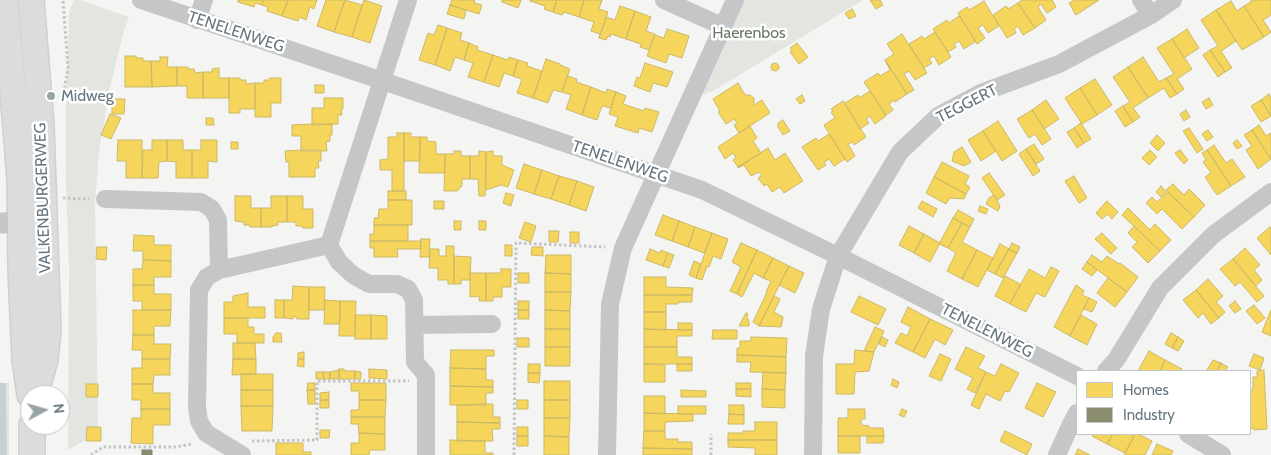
<!DOCTYPE html>
<style>
body{margin:0}
#map{position:relative;width:1271px;height:455px;overflow:hidden;background:#f4f4f3;font-family:Cabin,sans-serif}
canvas{display:block}
.legend{position:absolute;left:1076px;top:370px;width:175px;height:65px;box-sizing:border-box;background:#fff;border:1px solid #c2c9cc;margin:0;padding:6px 9px;list-style:none;font-size:15px;color:#677780}
.legend li{display:flex;align-items:center;gap:10px;height:25px}
.legend b{width:25px;border:1px solid #c2c9cc}
.north{position:absolute;left:20px;top:385px;width:50px;height:50px;box-sizing:border-box;background:#fff;border:1px solid #c2c9cc;border-radius:50%;rotate:84deg;font-size:14px;font-weight:700;line-height:20px;text-align:center;color:#677780}
.north::after{content:'';display:block;margin:auto;width:18px;height:22px;background:#98a3a8;clip-path:polygon(50% 0,100% 100%,50% 72%,0 100%)}
</style>
<div id="map">
<canvas width="1271" height="455"></canvas>
<ul class="legend">
<li><b style="height:14px;background:#f6d55c"></b>Homes</li>
<li><b style="height:14px;background:#8c8c6e"></b>Industry</li>
</ul>
<div class="north">N</div>
</div>
<script>
const context = document.querySelector('canvas').getContext('2d');
context.lineJoin = 'round';
function fill(path, color) {
  context.fillStyle = color;
  context.fill(path, 'evenodd');
}
function shape(rows) {
  const path = new Path2D();
  for (const r of rows) {
    if (r.length === 3) {
      path.moveTo(r[0] + r[2], r[1]);
      path.arc(r[0], r[1], r[2], 0, 2 * Math.PI);
      continue;
    }
    path.moveTo(r[0], r[1]);
    for (let i = 2; i < r.length; i += 2) path.lineTo(r[i], r[i + 1]);
  }
  return path;
}
function stroke(path, color, width, dash) {
  context.strokeStyle = color;
  context.lineWidth = width;
  context.lineCap = dash ? 'butt' : 'round';
  context.setLineDash(dash || []);
  context.stroke(path);
}
function write(font, color, halo, rows, align = 'center') {
  context.font = font + ' Cabin,sans-serif';
  context.lineWidth = 5;
  context.setLineDash([]);
  context.textBaseline = 'middle';
  context.strokeStyle = halo;
  context.fillStyle = color;
  for (const [text, x, y, turn = 0] of rows) {
    context.save();
    context.translate(x, y);
    context.rotate((+turn || 0) * Math.PI / 180);
    context.textAlign = isNaN(turn) ? turn : align;
    if (halo) context.strokeText(text, 0, 0);
    context.fillText(text, 0, 0);
    context.restore();
  }
}
fill(shape([
 [74,0,80,0,129,17,124,30,109,92,99,152,95,203,98,433,68,450,69,267,66,182,66,103,69,12],
 [728,0,863,0,713,91,685,100],
 [6,383,9,383,9,455,7,455]
]), '#e3e5e1');
fill(shape([
 [0,383,6,383,7,455,0,455]
]), '#c6cfd1');
const homes = shape([
 [238,0,263,0,262,5,255,3,254,7,238,2,238,0],
 [263,0,288,0,282,16,267,11,268,7,262,5,263,0],
 [288,0,317,0,314,9,310,7,306,20,299,17,298,21,282,16,288,0],
 [326,0,345,0,334,32,317,26,326,0],
 [345,0,362,5,352,37,334,32,345,0],
 [364,0,382,6,370,43,352,37,364,0],
 [452,0,475,0,474,3,482,5,479,14,450,5,452,0],
 [502,0,521,0,518,8,502,2,502,0],
 [530,0,557,0,553,12,544,9,545,6,530,1,530,0],
 [557,0,584,0,579,17,564,12,562,15,553,12,557,0],
 [584,0,602,0,599,9,608,12,599,38,600,34,591,31,594,22,579,17,584,0],
 [870,0,880,0,883,5,876,9,870,0],
 [1022,0,1052,0,1056,7,1047,13,1041,4,1038,7,1046,20,1035,28,1018,3,1022,0],
 [1075,0,1099,0,1076,15,1069,3,1075,0],
 [1251,0,1271,0,1271,15,1263,20,1271,32,1264,37,1244,6,1252,1,1251,0],
 [984,1,999,26,988,33,983,25,978,28,985,38,977,44,958,13,967,7,969,10,984,1],
 [1231,1,1237,11,1244,6,1264,37,1242,50,1216,10,1231,1],
 [1018,3,1035,28,1023,35,1018,26,1014,29,1016,33,1007,38,993,15,1006,6,1008,9,1018,3],
 [450,5,466,10,464,19,447,14,450,5],
 [620,6,635,11,626,39,611,34,610,37,608,36,606,40,599,38,606,17,615,20,620,6],
 [852,9,856,16,849,19,845,13,852,9],
 [1216,10,1236,41,1221,51,1232,68,1225,72,1210,50,1218,46,1201,20,1216,10],
 [635,11,651,17,646,31,655,34,649,50,640,47,641,44,626,39,635,11],
 [959,16,976,41,964,49,959,41,954,44,956,47,948,52,933,29,947,20,949,23,959,16],
 [438,25,447,28,435,65,419,60,428,33,434,35,438,25],
 [447,28,462,33,460,40,469,43,464,60,455,57,450,71,435,65,447,28],
 [667,29,689,36,682,58,669,54,666,63,647,56,655,35,664,38,667,29],
 [1187,29,1199,48,1184,58,1172,39,1187,29],
 [935,32,951,57,939,65,934,56,929,59,932,63,924,68,909,44,922,36,924,39,935,32],
 [902,34,927,73,915,80,909,71,904,74,914,90,907,94,885,60,894,54,887,44,902,34],
 [1172,39,1192,69,1177,79,1184,89,1177,94,1166,78,1174,74,1157,48,1172,39],
 [469,43,478,47,477,50,493,55,484,82,468,77,473,63,464,60,469,43],
 [797,43,808,57,799,64,790,52,792,50,790,48,797,43],
 [1210,50,1225,72,1218,77,1203,55,1210,50],
 [493,55,508,60,509,57,518,60,513,76,504,73,499,87,484,82,493,55],
 [125,56,136,56,136,58,143,58,143,61,151,61,152,87,125,87,125,56],
 [160,57,168,57,167,67,177,67,177,86,152,87,151,61,160,61,160,57],
 [1143,57,1159,82,1166,78,1177,94,1170,98,1164,88,1148,98,1128,67,1143,57],
 [546,59,560,64,560,65,570,69,562,92,553,90,548,103,533,98,546,59],
 [518,60,528,63,527,66,542,71,533,98,517,93,522,79,513,76,518,60],
 [885,60,907,94,895,102,894,100,889,104,893,110,886,115,864,82,878,73,880,76,890,70,885,60],
 [775,67,4],
 [645,63,673,72,667,87,653,83,650,92,634,86,637,77,640,78,645,63],
 [177,67,188,67,188,69,194,69,195,73,203,72,203,98,187,98,187,86,177,86,177,67],
 [1128,67,1148,98,1133,108,1140,117,1133,122,1123,106,1130,102,1113,77,1128,67],
 [219,68,219,78,229,78,229,98,203,98,203,72,212,72,212,69,219,68],
 [567,76,577,79,576,82,591,87,582,115,566,109,571,95,562,92,567,76],
 [229,78,240,78,240,80,246,80,246,84,255,83,255,109,240,109,240,113,229,113,229,78],
 [270,78,281,78,281,103,271,103,271,117,255,117,255,83,264,83,264,80,270,80,270,78],
 [1095,79,1112,105,1097,115,1080,88,1095,79],
 [738,83,745,95,750,95,754,98,754,105,762,100,770,113,739,133,734,125,737,123,734,119,726,124,718,112,720,111,713,99,738,83],
 [315,85,324,85,324,93,315,93,315,85],
 [591,87,606,93,607,89,616,92,611,108,602,106,597,120,582,115,591,87],
 [1080,88,1097,115,1082,124,1065,98,1080,88],
 [870,91,886,116,875,124,870,116,866,119,869,123,860,129,845,103,858,95,859,98,870,91],
 [616,92,626,96,623,104,644,111,645,108,659,112,652,132,639,128,638,133,615,126,618,117,609,114,616,92],
 [1269,94,1271,98,1271,116,1261,100,1269,94],
 [802,95,805,101,800,104,796,99,802,95],
 [324,98,343,98,343,109,341,109,342,115,338,115,338,124,312,125,312,108,324,108,324,98],
 [1209,98,1213,105,1206,109,1202,102,1209,98],
 [112,99,125,99,124,114,112,114,112,99],
 [1046,100,1059,119,1044,129,1032,110,1046,100],
 [1261,100,1271,116,1261,122,1251,106,1261,100],
 [843,101,866,137,854,145,852,142,848,144,855,156,847,162,824,125,835,118,831,112,833,111,831,109,843,101],
 [1123,106,1133,122,1125,127,1115,111,1123,106],
 [1032,110,1051,139,1042,145,1035,134,1029,138,1017,119,1032,110],
 [1186,110,1190,117,1184,121,1180,114,1186,110],
 [110,114,121,118,111,139,101,135,110,114],
 [206,118,213,118,214,125,206,125,206,118],
 [783,120,790,131,783,135,778,127,778,123,783,120],
 [998,121,1017,151,1002,161,983,131,998,121],
 [1081,123,1091,139,1084,143,1074,128,1081,123],
 [313,124,332,124,332,135,330,135,330,141,326,142,327,151,301,151,301,136,292,136,292,125,313,124],
 [1259,125,1266,136,1271,133,1271,159,1252,130,1259,125],
 [750,126,757,138,753,141,761,153,738,167,733,160,736,158,733,153,725,159,718,147,750,126],
 [1074,128,1084,143,1077,148,1067,132,1074,128],
 [1189,128,1203,149,1197,153,1183,131,1189,128],
 [1208,130,1213,137,1207,141,1202,134,1208,130],
 [1252,130,1271,159,1258,169,1246,150,1252,146,1244,135,1252,130],
 [983,131,996,151,981,161,968,140,983,131],
 [397,133,404,133,404,191,392,191,392,170,380,170,380,160,388,159,388,137,397,137,397,133],
 [404,133,411,133,411,137,420,137,420,161,404,161,404,133],
 [829,134,845,159,834,166,829,159,824,162,826,165,818,170,802,147,816,138,818,141,829,134],
 [1157,135,1165,143,1158,151,1150,143,1157,135],
 [420,137,427,137,427,141,436,142,436,154,445,154,445,173,419,173,420,137],
 [118,140,142,140,142,178,126,178,126,161,117,161,118,140],
 [152,140,167,140,167,161,159,162,158,178,142,178,143,150,152,150,152,140],
 [167,140,183,140,183,150,192,150,192,178,176,178,176,162,167,161,167,140],
 [201,140,217,140,217,162,208,161,208,178,192,178,192,150,201,150,201,140],
 [1237,140,1242,146,1237,149,1233,143,1237,140],
 [231,142,238,142,238,149,231,149,231,142],
 [1034,144,1044,159,1036,164,1026,149,1034,144],
 [1214,145,1226,163,1232,159,1245,177,1231,186,1207,150,1214,145],
 [962,147,971,162,964,166,952,161,954,152,962,147],
 [768,148,775,160,785,153,803,181,784,193,780,187,772,192,767,184,764,186,758,178,762,176,759,172,751,176,744,165,738,168,738,167,768,148],
 [1026,149,1040,171,1033,176,1019,154,1026,149],
 [301,150,321,150,321,161,318,161,319,168,315,168,315,177,289,177,289,162,286,162,285,151,301,150],
 [1150,150,1157,157,1149,165,1142,158,1150,150],
 [1180,150,1188,160,1184,164,1175,153,1180,150],
 [1207,150,1231,186,1217,195,1205,177,1211,173,1203,162,1206,160,1202,153,1207,150],
 [454,151,461,151,461,156,470,156,470,179,462,179,462,186,457,191,444,191,445,154,454,154,454,151],
 [479,151,486,152,485,196,479,196,478,179,470,179,470,156,479,156,479,151],
 [493,151,493,156,502,156,502,165,514,170,508,187,501,185,486,190,486,152,493,151],
 [942,162,969,176,965,184,970,187,966,194,934,177,942,162],
 [524,164,542,170,534,194,516,188,524,164],
 [542,170,559,176,551,199,534,194,542,170],
 [989,173,1005,195,997,200,982,178,989,173],
 [559,176,577,181,569,205,551,199,559,176],
 [1074,176,1087,198,1079,203,1065,181,1074,176],
 [934,177,966,194,964,199,950,198,946,204,926,193,934,177],
 [577,181,594,187,586,211,569,205,577,181],
 [1173,184,1184,195,1189,189,1205,205,1194,217,1166,190,1173,184],
 [1161,186,1166,192,1161,197,1156,192,1161,186],
 [388,191,406,191,406,200,388,200,388,191],
 [1168,192,1194,217,1182,229,1162,209,1157,214,1146,203,1152,197,1157,202,1168,192],
 [506,193,514,195,511,206,503,203,506,193],
 [994,195,1000,206,998,211,986,204,989,198,994,195],
 [235,196,251,196,251,208,261,208,261,227,250,227,250,225,244,225,244,222,235,221,235,196],
 [271,196,287,196,287,222,278,222,278,225,272,226,272,227,261,227,261,208,271,208,271,196],
 [287,196,303,196,303,209,313,209,313,228,303,228,302,226,296,226,296,222,287,222,287,196],
 [388,200,412,200,412,225,374,225,374,218,378,218,379,209,388,209,388,200],
 [434,201,444,201,444,209,434,209,434,201],
 [922,201,937,209,933,217,918,208,922,201],
 [1107,201,1118,212,1112,219,1108,214,1102,219,1096,213,1107,201],
 [980,206,988,209,986,214,978,211,980,206],
 [1128,208,1150,230,1155,224,1171,240,1160,251,1122,215,1128,208],
 [958,210,974,219,970,227,953,218,958,210],
 [663,215,679,221,672,241,655,235,663,215],
 [953,218,962,223,948,248,939,244,953,218],
 [454,221,461,221,461,230,454,230,454,221],
 [479,221,486,221,486,230,479,230,479,221],
 [679,221,695,227,688,247,672,241,679,221],
 [525,222,536,226,531,242,519,238,525,222],
 [962,223,970,227,962,242,977,250,962,279,947,271,956,253,948,248,962,223],
 [374,225,408,225,408,241,370,241,370,234,374,234,374,225],
 [909,226,924,234,914,253,899,245,909,226],
 [1134,226,1160,251,1148,263,1132,247,1137,242,1128,233,1134,226],
 [695,227,712,233,704,253,688,247,695,227],
 [1270,227,1271,229,1271,255,1257,238,1270,227],
 [549,231,559,231,558,242,549,242,549,231],
 [570,232,579,232,579,243,570,243,570,232],
 [712,233,728,239,721,259,713,256,709,267,707,266,702,280,696,278,712,233],
 [1102,233,1117,248,1111,254,1095,239,1102,233],
 [924,234,940,243,930,262,914,253,924,234],
 [134,235,154,236,154,245,171,245,171,261,143,260,143,251,133,251,134,235],
 [421,239,430,239,429,257,420,257,421,239],
 [370,241,421,241,420,249,397,249,398,257,374,257,374,248,370,248,370,241],
 [741,243,757,250,737,294,730,291,741,267,732,262,741,243],
 [1012,243,1020,247,1017,253,1009,249,1012,243],
 [1000,244,1009,249,995,274,987,270,1000,244],
 [505,245,512,245,512,256,505,256,505,245],
 [446,246,454,246,454,284,448,284,448,280,438,280,438,268,429,268,430,249,439,249,439,256,446,256,446,246],
 [97,247,107,247,106,260,96,259,97,247],
 [532,247,543,247,543,256,531,255,532,247],
 [1245,248,1260,265,1254,270,1262,280,1256,286,1233,259,1245,248],
 [650,249,660,253,661,250,668,253,663,266,646,260,650,249],
 [1009,249,1017,253,1003,278,995,274,1009,249],
 [757,250,773,258,763,278,754,273,742,297,737,294,757,250],
 [977,250,993,258,978,287,962,279,977,250],
 [668,253,674,255,669,268,663,266,668,253],
 [546,255,571,255,571,274,545,273,546,255],
 [1092,255,1102,262,1107,256,1119,264,1120,263,1138,277,1127,292,1087,262,1092,255],
 [454,256,471,257,470,280,461,280,461,284,454,284,454,256],
 [773,258,789,266,759,326,753,322,767,292,766,292,771,281,763,278,773,258],
 [1233,259,1264,296,1257,302,1240,282,1235,286,1220,269,1233,259],
 [143,260,171,261,171,277,154,277,154,285,133,285,133,269,142,269,143,260],
 [694,261,701,264,696,278,689,275,694,261],
 [1087,262,1097,270,1092,276,1082,269,1087,262],
 [789,266,804,273,795,293,779,285,789,266],
 [1051,267,1059,271,1045,297,1036,293,1026,312,1010,304,1029,269,1045,278,1051,267],
 [501,269,511,269,511,287,502,287,502,297,493,297,493,301,486,301,486,273,501,273,501,269],
 [470,273,486,273,486,301,479,301,479,296,470,297,470,273],
 [518,273,529,273,529,283,518,283,518,273],
 [545,273,571,274,571,292,545,292,545,273],
 [1005,276,1020,284,1010,304,995,296,1005,276],
 [644,277,666,277,666,287,693,288,692,295,644,295,644,277],
 [1108,278,1127,292,1115,307,1097,293,1108,278],
 [1208,279,1223,296,1216,302,1225,312,1219,318,1196,290,1208,279],
 [133,285,154,285,154,294,171,294,171,310,142,310,142,301,133,301,133,285],
 [1076,285,1084,291,1082,295,1089,298,1070,336,1054,327,1076,285],
 [293,286,309,287,309,319,297,319,296,317,293,316,293,319,284,318,284,300,292,300,293,286],
 [309,287,325,287,324,310,309,310,309,287],
 [1196,290,1219,318,1211,324,1203,313,1198,318,1183,300,1196,290],
 [545,292,571,292,570,311,545,310,545,292],
 [248,293,248,307,265,307,265,318,224,318,224,302,233,302,233,296,248,293],
 [644,295,692,295,692,302,679,302,678,304,666,304,666,312,644,312,644,295],
 [774,296,780,299,774,312,783,317,781,327,759,326,774,296],
 [859,296,886,309,878,325,851,312,859,296],
 [1089,298,1097,302,1092,312,1084,309,1089,298],
 [275,300,284,300,284,318,275,318,275,300],
 [325,300,340,301,340,324,324,324,325,300],
 [340,301,356,301,355,336,339,336,340,301],
 [518,301,529,301,529,310,518,310,518,301],
 [1235,301,1241,309,1235,313,1229,306,1235,301],
 [1254,305,1265,318,1257,324,1246,311,1254,305],
 [908,307,930,319,913,352,895,343,901,333,907,336,911,327,901,322,908,307],
 [133,310,171,310,170,326,154,326,154,335,133,335,133,310],
 [518,310,529,310,529,319,518,319,518,310],
 [545,310,570,311,570,329,545,329,545,310],
 [1271,310,1271,336,1262,332,1271,310],
 [644,312,666,312,666,330,644,329,644,312],
 [746,313,748,314,747,317,749,322,749,326,739,326,746,313],
 [355,315,371,315,371,339,355,339,355,315],
 [371,315,387,316,387,339,371,339,371,315],
 [1081,315,1097,324,1087,345,1070,336,1081,315],
 [224,318,248,318,248,327,254,327,254,334,264,334,264,343,237,343,237,334,224,334,224,318],
 [930,319,953,330,945,345,935,339,925,358,913,352,930,319],
 [678,323,692,323,692,330,678,330,678,323],
 [875,327,884,331,874,352,864,351,875,327],
 [545,329,570,329,570,347,545,347,545,329],
 [644,329,692,330,692,336,677,336,677,347,644,347,644,329],
 [713,330,737,330,737,339,712,339,713,330],
 [276,333,281,333,282,342,273,342,273,337,276,333],
 [1171,333,1178,337,1172,348,1165,344,1171,333],
 [133,335,154,335,154,344,171,344,170,359,142,359,142,350,132,350,133,335],
 [751,337,787,338,786,357,737,355,737,348,740,348,740,341,751,341,751,337],
 [882,337,888,340,885,347,879,344,882,337],
 [1178,337,1184,341,1178,351,1172,348,1178,337],
 [517,338,529,338,529,347,517,347,517,338],
 [233,343,255,343,256,359,233,359,233,343],
 [545,347,570,347,570,366,545,366,545,347],
 [644,347,677,347,677,357,692,357,692,364,644,364,644,347],
 [966,347,985,356,978,368,986,372,975,393,967,389,973,378,955,369,966,347],
 [451,350,494,350,494,356,486,356,486,369,450,368,451,350],
 [855,350,874,352,869,371,855,372,854,394,836,394,836,364,854,364,855,350],
 [1149,351,1165,360,1160,371,1138,371,1149,351],
 [304,352,304,359,298,359,298,353,304,352],
 [940,354,951,359,941,381,929,376,940,354],
 [1254,354,1264,358,1260,370,1249,366,1254,354],
 [737,355,786,357,786,373,750,372,751,362,737,362,737,355],
 [142,359,170,359,170,375,154,375,153,384,132,384,132,368,142,368,142,359],
 [233,359,256,359,256,374,232,375,233,359],
 [298,359,304,359,304,367,297,366,298,359],
 [1165,360,1182,369,1180,371,1160,371,1165,360],
 [1213,360,1221,363,1217,371,1210,371,1207,370,1213,360],
 [1221,363,1228,367,1225,371,1217,371,1221,363],
 [528,364,540,364,540,373,528,373,528,364],
 [644,364,665,365,665,382,644,382,644,364],
 [677,364,692,364,692,371,677,371,677,364],
 [1001,364,1019,373,1009,392,1005,391,1000,401,986,394,979,409,971,405,986,372,995,376,1001,364],
 [450,368,486,369,486,380,493,380,493,387,450,386,450,368],
 [339,369,344,369,345,371,355,371,355,379,339,379,339,369],
 [369,369,387,370,387,379,369,378,369,369],
 [339,370,339,379,330,379,330,372,339,370],
 [1264,370,1267,429,1254,430,1254,428,1250,429,1250,390,1253,390,1253,377,1257,377,1257,371,1264,370],
 [355,371,361,372,361,379,355,379,355,371],
 [316,372,323,372,324,379,316,379,316,372],
 [323,372,330,372,330,379,324,379,323,372],
 [763,372,786,373,785,390,762,389,763,372],
 [528,373,540,373,539,383,528,382,528,373],
 [241,374,273,374,273,390,241,390,241,374],
 [893,379,899,382,897,388,891,385,893,379],
 [544,381,570,381,570,400,544,400,544,381],
 [308,383,315,383,315,390,307,390,308,383],
 [351,383,386,383,386,400,359,400,359,391,351,391,351,383],
 [736,383,751,383,751,389,736,389,736,383],
 [1037,383,1056,392,1043,417,1025,408,1037,383],
 [86,384,98,384,98,397,86,397,86,384],
 [132,384,153,384,153,393,170,393,170,409,141,409,141,400,132,400,132,384],
 [450,386,493,387,493,393,486,393,486,405,450,405,450,386],
 [736,389,751,389,751,397,736,396,736,389],
 [762,389,785,390,785,408,762,407,762,389],
 [241,390,273,390,273,406,241,406,241,390],
 [307,390,315,390,315,404,308,404,307,390],
 [681,390,706,391,706,397,681,397,681,390],
 [329,392,329,400,320,400,320,393,329,392],
 [644,396,665,396,665,414,644,413,644,396],
 [320,400,329,400,329,408,320,408,320,400],
 [359,400,386,400,385,417,351,417,351,410,359,410,359,400],
 [517,400,528,400,528,409,517,409,517,400],
 [544,400,570,400,570,418,544,418,544,400],
 [486,404,493,404,493,417,500,417,500,423,457,422,457,405,486,404],
 [729,405,744,405,744,415,729,414,729,405],
 [241,406,273,406,272,431,242,431,241,406],
 [678,406,706,406,706,414,678,414,678,406],
 [141,409,170,409,170,425,153,425,153,444,131,443,132,418,141,418,141,409],
 [848,409,865,409,865,419,861,419,861,425,869,426,869,428,883,428,884,436,838,436,838,418,848,418,848,409],
 [902,409,907,411,904,417,899,415,902,409],
 [644,413,693,414,693,421,665,422,665,431,644,431,644,413],
 [729,414,744,415,744,424,728,424,729,414],
 [351,417,385,417,385,434,359,433,358,424,351,424,351,417],
 [544,418,570,418,569,437,544,436,544,418],
 [457,422,500,423,500,429,492,429,493,441,457,441,457,422],
 [755,422,777,422,777,440,728,440,728,433,743,433,743,431,755,431,755,422],
 [87,427,101,427,101,441,86,441,87,427],
 [517,427,528,427,528,436,517,436,517,427],
 [320,430,330,430,329,438,320,438,320,430],
 [644,431,665,431,665,439,678,439,678,442,692,442,692,449,643,448,644,431],
 [1005,431,1032,444,1027,455,1000,441,1005,431],
 [359,433,385,434,385,450,370,450,369,455,351,455,351,443,359,443,359,433],
 [1094,434,1113,434,1107,444,1092,436,1094,434],
 [1113,434,1135,434,1125,453,1107,444,1113,434],
 [1135,434,1138,434,1152,441,1145,455,1124,455,1135,434],
 [517,436,528,436,528,446,517,446,517,436],
 [544,436,569,437,569,455,544,455,544,436],
 [838,436,860,436,860,453,838,453,838,436],
 [867,436,884,436,883,443,867,443,867,436],
 [450,440,485,441,485,453,493,453,493,455,450,455,450,440],
 [728,440,777,440,777,455,755,455,755,448,728,447,728,440],
 [276,443,303,443,303,452,311,452,311,455,276,455,276,443],
 [1157,444,1173,451,1171,455,1152,455,1157,444],
 [643,448,692,449,692,455,643,455,643,448],
 [1078,449,1090,455,1075,455,1078,449]
]);
fill(homes, '#f6d55c');
stroke(homes, '#cbb967', 1);
const industry = shape([
 [142,450,152,450,152,455,142,455,142,450]
]);
fill(industry, '#8c8c6e');
stroke(industry, '#818673', 1);
const secondary = shape([
 [5,0,16,128,20,179,21,270,25,360,30,395],
 [31,0,41,126,48,329,45,360,35,395],
 [32,455,32,425]
]);
stroke(secondary, '#cfd0d0', 28);
stroke(shape([
 [62,103,68,68,63,0],
 [63,198,89,199],
 [252,441,317,440,317,381,409,381],
 [91,455,103,447,175,447,192,444],
 [514,455,516,243,605,247],
 [711,455,711,434]
]), '#c3c4c5', 3, [2.5, 2.5]);
stroke(shape([
 [141,0,383,81,702,190,838,256,1077,376],
 [664,0,724,27],
 [1141,0,1151,15],
 [197,20,204,0],
 [105,199,201,202,212,209,218,220,219,270],
 [329,245,339,262,353,275,369,284,397,284,408,289,414,300,415,362,426,375,426,455],
 [414,325,492,324],
 [1106,371,1116,360,1160,288,1213,235,1271,192],
 [1188,434,1222,455],
 [242,455,206,433,199,421,197,407,199,290,207,277,219,270,329,245,408,0],
 [607,455,610,304,623,248,735,0],
 [813,455,814,356,821,309,838,256,900,152,938,116,981,93,1059,64,1151,15,1173,0],
 [1057,455,1071,424,1077,413]
]), '#c5c6c7', 18);
stroke(shape([
 [0,223,37,222]
]), '#c5c6c7', 21);
stroke(secondary, '#dbdcdd', 25);
for (const [x, y, r, color] of [
 [51,96,5,"#98a3a8"]
]) {
  const dot = new Path2D();
  dot.arc(x, y, r, 0, 2 * Math.PI);
  context.fillStyle = color;
  context.fill(dot);
  stroke(dot, '#fff', 2);
}
write('16px', '#677780', '#fff', [
 ["TENELENWEG",236,32,18],
 ["TEGGERT",967,104,-27],
 ["TENELENWEG",620,162,19],
 ["VALKENBURGERWEG",43,198,-92],
 ["TENELENWEG",987,331,27]
]);
write('16px', '#6a7865', '#fff', [
 ["Haerenbos",749,33]
]);
write('16px', '#677780', '#fff', [
 ["Midweg",61,96]
], 'left');
</script>
